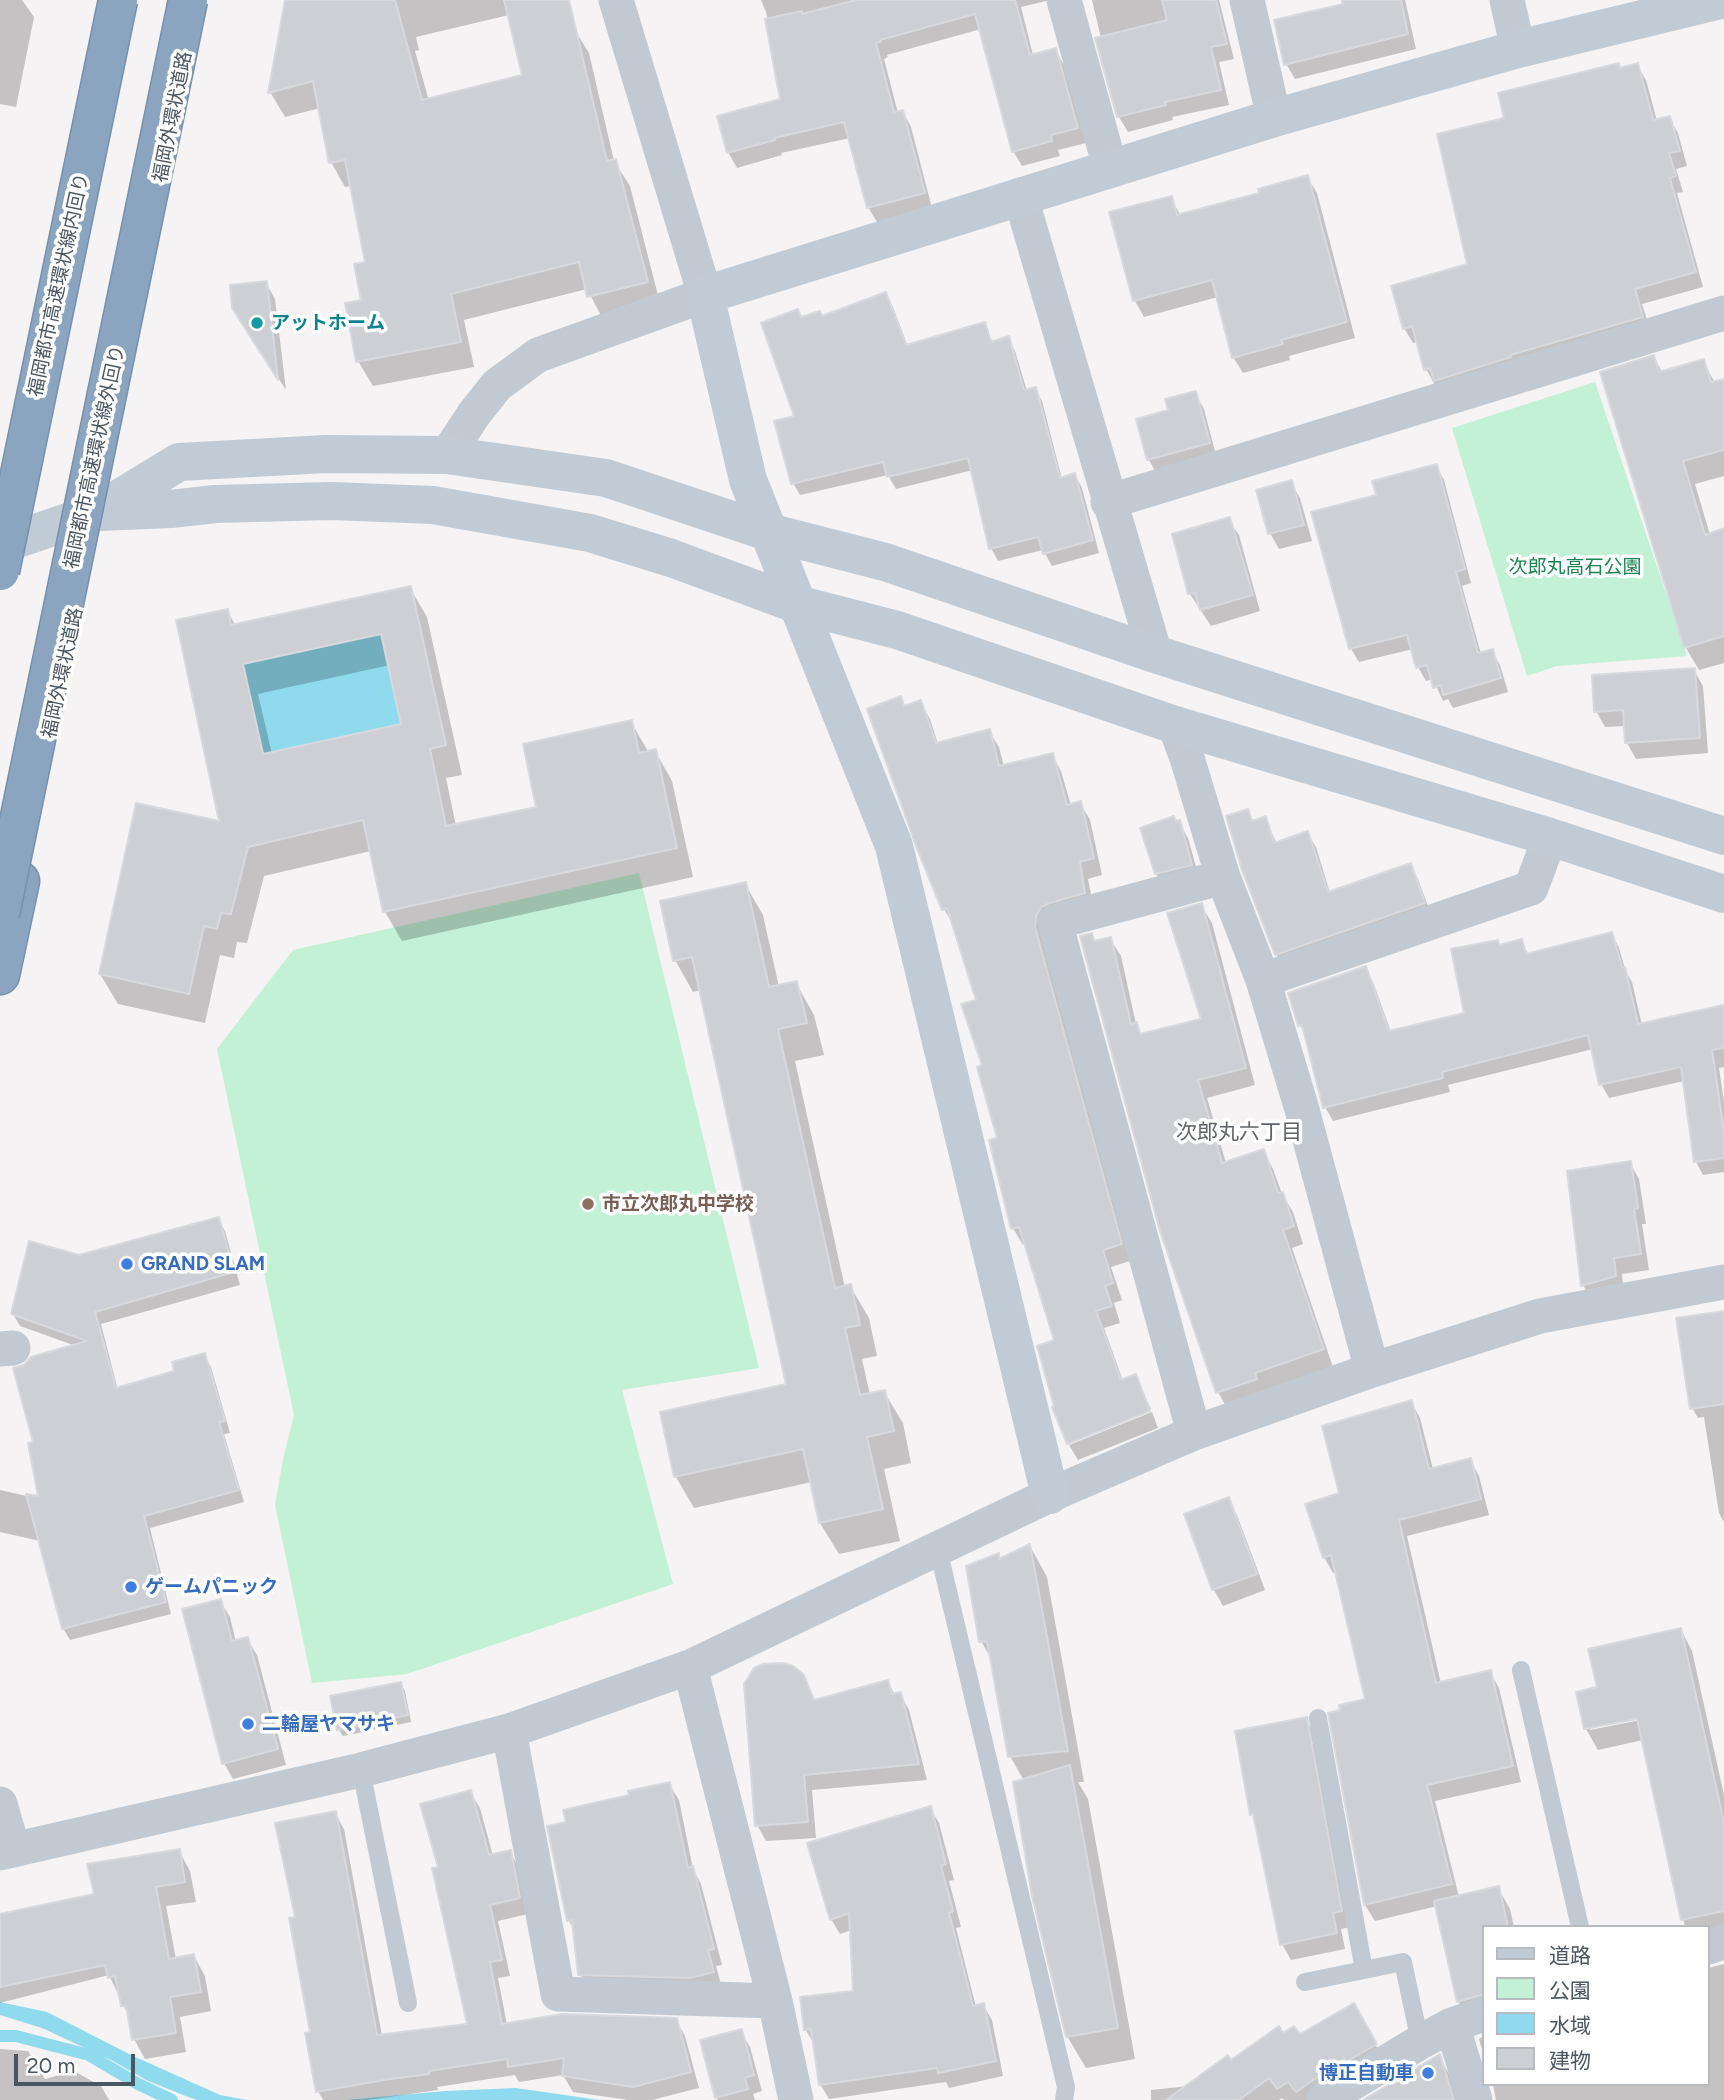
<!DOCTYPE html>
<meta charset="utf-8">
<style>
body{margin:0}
#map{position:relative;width:1724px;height:2100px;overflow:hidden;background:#f5f3f3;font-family:Figtree,"Noto Sans JP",sans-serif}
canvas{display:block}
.legend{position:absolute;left:1482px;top:1925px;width:228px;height:161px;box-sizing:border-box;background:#fff;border:2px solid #b7bbc0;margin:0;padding:9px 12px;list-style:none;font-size:21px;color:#4a5661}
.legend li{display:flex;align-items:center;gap:14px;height:35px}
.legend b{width:35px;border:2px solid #b7bbc0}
.scale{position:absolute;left:14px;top:2054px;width:121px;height:32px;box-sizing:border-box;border:4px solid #4a5661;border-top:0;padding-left:9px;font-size:21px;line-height:24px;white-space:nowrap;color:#4a5661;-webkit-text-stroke:5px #fff;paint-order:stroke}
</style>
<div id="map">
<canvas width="1724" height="2100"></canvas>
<ul class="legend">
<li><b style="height:9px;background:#c1cbd6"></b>道路</li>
<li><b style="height:19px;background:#c3f1d5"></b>公園</li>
<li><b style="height:19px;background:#90daee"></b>水域</li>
<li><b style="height:19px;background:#cdcfd5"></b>建物</li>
</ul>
<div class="scale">20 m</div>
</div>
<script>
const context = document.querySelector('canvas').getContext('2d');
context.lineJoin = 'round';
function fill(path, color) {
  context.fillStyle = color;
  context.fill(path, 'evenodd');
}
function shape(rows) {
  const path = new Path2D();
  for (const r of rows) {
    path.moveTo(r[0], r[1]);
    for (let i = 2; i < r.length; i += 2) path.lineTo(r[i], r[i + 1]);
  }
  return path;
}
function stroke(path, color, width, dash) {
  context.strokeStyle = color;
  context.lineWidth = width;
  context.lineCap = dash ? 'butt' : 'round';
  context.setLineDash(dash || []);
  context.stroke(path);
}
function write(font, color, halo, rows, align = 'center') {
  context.font = font + ' Figtree,"Noto Sans JP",sans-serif';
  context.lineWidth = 7;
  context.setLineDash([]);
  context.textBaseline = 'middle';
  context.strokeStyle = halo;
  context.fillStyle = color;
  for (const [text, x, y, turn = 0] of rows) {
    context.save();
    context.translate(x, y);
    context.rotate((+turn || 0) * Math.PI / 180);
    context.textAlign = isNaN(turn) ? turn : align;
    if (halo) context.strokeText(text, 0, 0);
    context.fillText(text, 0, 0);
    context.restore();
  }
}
fill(shape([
 [1595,382,1687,656,1557,666,1527,676,1452,428],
 [639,873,759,1368,622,1390,673,1584,407,1674,312,1683,275,1505,283,1459,294,1415,217,1049,293,950]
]), '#c3f1d5');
fill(shape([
 [381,634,401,724,263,754,243,664],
 [0,2002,47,2012,131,2055,220,2095,247,2100,197,2100,183,2095,146,2080,113,2061,42,2028,0,2015],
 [516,2088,599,2100,346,2100,445,2091]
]), '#90daee');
fill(shape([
 [0,0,22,0,34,17,16,107,0,104],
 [287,0,556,0,589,53,614,161,630,186,661,307,604,321,587,289,464,320,474,367,373,386,358,361,367,264,352,186,345,187,331,162,320,108,285,117,270,92],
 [509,15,525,77,429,101,415,51,419,50,416,37],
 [761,0,1050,0,1021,7,1033,55,1055,50,1064,65,1086,143,1058,150,1060,156,1022,166,1013,151,981,29,887,55,888,57,884,59,898,113,903,112,911,127,932,208,877,222,868,207,850,138,781,153,782,155,737,168,728,152,782,101,783,95,766,12],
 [1092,0,1219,0,1234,59,1219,62,1229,105,1172,117,1173,120,1128,132,1119,117,1097,39,1101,38],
 [1344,0,1405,0,1416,49,1295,79,1286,64,1345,6],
 [1637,65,1646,80,1657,121,1669,118,1678,133,1687,166,1676,169,1683,192,1677,193,1703,287,1642,304,1651,332,1435,385,1426,369,1418,342,1413,343,1404,328,1469,265,1506,119,1621,70],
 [1307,177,1317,193,1355,338,1289,356,1290,360,1243,373,1233,357,1218,297,1144,317,1135,301,1111,213,1171,198,1181,216,1261,195],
 [266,283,275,299,286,390,244,324],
 [886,295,893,307,908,347,984,324,993,343,1008,338,1015,351,1027,391,1035,389,1042,401,1062,479,1075,475,1082,488,1099,553,1052,566,1043,550,998,561,991,548,973,470,896,489,888,475,800,495,793,483,802,319,822,318],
 [1654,357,1662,372,1703,361,1715,383,1724,380,1724,476,1695,484,1710,535,1724,530,1724,663,1699,670,1686,648],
 [1195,393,1204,409,1217,459,1158,476,1149,460,1138,420,1170,411],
 [1436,466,1444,480,1471,583,1462,586,1481,654,1492,651,1500,665,1508,692,1453,708,1448,699,1443,701,1433,679,1426,681,1418,667,1413,649,1359,662,1351,649,1314,513,1378,497],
 [1291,483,1300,498,1312,541,1279,549,1270,533],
 [1229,520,1239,535,1260,611,1211,626,1190,594,1174,536],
 [410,588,427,617,462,775,446,778,456,826,538,808,631,722,649,753,655,751,672,781,693,877,402,941,385,912,371,851,264,876,247,943,237,942,234,958,220,955,205,1023,118,1004,100,974,221,823,227,611,236,626],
 [390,665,403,725,272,754,258,694],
 [1694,670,1703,686,1708,753,1636,759,1627,743,1626,726,1605,727,1596,711],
 [901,698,906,708,920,702,930,719,938,744,989,731,999,747,1004,767,1052,755,1061,771,1071,806,1080,803,1090,820,1102,875,1088,879,1094,910,1060,919,1130,1261,1111,1267,1122,1300,1114,1303,1120,1323,1104,1328,1123,1381,1135,1376,1151,1409,1068,1442,1057,1341,1026,1244,1023,1245,1013,1228,999,1140,984,1067,978,1001,954,926,944,909],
 [1248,811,1254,822,1265,818,1277,844,1307,833,1316,847,1330,893,1410,865,1418,879,1432,917,1284,968,1276,954],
 [1179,822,1188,838,1200,881,1166,890,1156,874,1142,829],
 [745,884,763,915,779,987,796,983,814,1015,824,1055,795,1061,845,1288,850,1286,869,1318,877,1356,862,1359,870,1395,884,1392,903,1423,911,1463,884,1469,900,1541,839,1554,820,1523,812,1482,694,1508,676,1477,788,1386,701,990,693,992,675,960],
 [1201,905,1212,923,1255,1085,1207,1098,1226,1163,1263,1151,1273,1169,1282,1194,1293,1212,1303,1244,1292,1248,1333,1367,1228,1410,1218,1392,1091,935,1096,942,1110,939,1121,956,1136,1024,1142,1035,1203,1020],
 [1612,934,1619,948,1626,972,1632,982,1642,1025,1724,1007,1724,1067,1719,1068,1724,1102,1724,1172,1703,1175,1696,1162,1684,1081,1609,1098,1601,1084,1593,1049,1448,1085,1450,1092,1333,1121,1325,1107,1307,1039,1300,1025,1365,968,1373,982,1391,1032,1466,1014,1498,942,1500,946,1521,941,1529,955],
 [1630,1163,1639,1179,1646,1224,1642,1224,1649,1270,1622,1274,1624,1292,1592,1301,1583,1285,1569,1172],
 [218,1219,225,1231,240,1285,101,1324,118,1390,177,1372,204,1355,211,1367,230,1433,224,1434,244,1502,150,1528,171,1614,70,1640,63,1628,40,1541,0,1532,0,1490,40,1499,35,1444,76,1346,20,1326,13,1314,79,1257],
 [1724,1364,1724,1522,1719,1513,1704,1417,1698,1418,1692,1408],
 [1411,1402,1420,1418,1433,1469,1470,1460,1479,1476,1489,1515,1407,1536,1441,1684,1490,1672,1499,1688,1521,1782,1435,1801,1459,1897,1498,1888,1510,1909,1514,1927,1484,1927,1484,2019,1470,2022,1458,2001,1437,1906,1375,1921,1365,1905,1330,1714,1367,1700,1337,1572,1333,1573,1324,1557,1341,1494],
 [1152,1412,1158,1428,1078,1460,1069,1445],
 [1228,1500,1237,1515,1265,1590,1223,1606,1214,1590,1186,1515],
 [1030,1546,1047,1577,1084,1782,1078,1782,1088,1799,1135,2059,1086,2068,1067,2036,1024,1781,1010,1756,992,1660,981,1641,998,1555,1001,1560],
 [220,1601,230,1617,236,1642,247,1639,257,1655,286,1765,233,1779,224,1763],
 [1681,1630,1692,1651,1724,1795,1724,1946,1708,1952,1708,1927,1685,1927,1643,1740,1598,1750,1586,1729,1578,1694,1599,1689],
 [1645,1715,1646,1719,1590,1730,1590,1726],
 [802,1676,815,1701,888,1682,895,1695,900,1694,909,1710,927,1780,812,1790,816,1838,766,1841,757,1825],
 [400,1684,405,1691,411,1722,343,1736,338,1729],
 [1306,1719,1315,1735,1350,1927,1341,1929,1345,1949,1291,1960,1282,1944,1257,1824,1252,1814,1237,1732],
 [669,1784,679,1800,693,1869,701,1884,722,1965,716,1966,722,1988,589,1990,580,1974,575,1931,569,1921,631,1796],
 [470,1792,480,1808,493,1856,510,1852,519,1868,528,1914,498,1921,510,1976,498,1978,507,2025,676,2020,685,2036,699,2088,652,2100,628,2100,573,2092,563,2075,519,2082,515,2075,437,2087,438,2090,368,2100,323,2100,318,2091,297,1918,335,1813,344,1829,382,2036,469,2025,440,1868],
 [930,1808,939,1823,954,1880,949,1881,961,1927,956,1928,976,2007,983,2005,992,2020,1003,2076,949,2088,946,2082,829,2099,820,2084,815,2045,805,2029,855,1992,852,1930,840,1934,831,1919],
 [179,1851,190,1871,196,1902,166,1906,176,1959,194,1956,205,1976,211,2011,180,2017,186,2052,145,2059,134,2039,130,2019,109,1975,0,2003,0,1915,96,1896],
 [1724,1964,1724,2100,1496,2100,1493,2084,1708,2084,1708,1968],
 [1353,2006,1388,2066,1331,2100,1284,2100,1282,2098,1279,2100,1149,2100,1151,2100,1151,2090,1189,2086,1283,2035,1300,2037],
 [741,2032,750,2047,762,2091,753,2094,755,2100,718,2100,716,2097],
 [1484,2036,1484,2056,1479,2039],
 [0,2049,28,2051,45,2079,74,2071,101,2086,109,2100,0,2100],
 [1439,2057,1451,2077,1458,2100,1367,2100]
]), '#0003');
stroke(shape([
 [0,2036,16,2036,89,2055,138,2084,172,2100]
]), '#90daee', 12);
const building = shape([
 [285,0,395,0,422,100,522,75,504,0,569,0,607,161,616,159,648,282,587,297,579,262,451,294,461,342,356,362,345,303,361,300,354,264,365,262,345,160,329,163,313,81,268,93,285,0],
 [856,0,1015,0,1030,55,1056,48,1078,128,1051,135,1052,141,1012,152,975,14,880,40,881,42,876,43,894,112,903,110,925,193,867,208,844,122,774,138,775,140,727,153,717,116,780,99,765,19,802,11,802,14,856,0],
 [1162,0,1216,0,1227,44,1211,47,1221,90,1165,102,1166,105,1117,117,1095,38,1167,20,1162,0],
 [1342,0,1401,0,1408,34,1284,65,1274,20,1343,4,1342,0],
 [1619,63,1620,68,1638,63,1653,120,1670,116,1680,151,1669,153,1676,176,1670,178,1696,272,1635,289,1643,317,1510,355,1511,357,1434,381,1430,368,1424,370,1412,326,1403,329,1391,286,1467,264,1437,134,1504,118,1498,93,1619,63],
 [1308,175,1347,322,1281,340,1283,344,1232,358,1212,280,1133,301,1109,212,1172,196,1177,215,1259,193,1258,189,1308,175],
 [267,281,278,380,232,308,230,285,267,281],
 [886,292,906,345,985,322,991,342,1009,336,1024,390,1036,387,1060,478,1075,473,1093,540,1043,554,1038,537,989,549,968,458,887,477,883,462,791,484,774,421,794,416,761,323,798,309,801,317,820,311,822,316,886,292],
 [1654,355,1659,372,1704,359,1711,382,1724,379,1724,450,1683,461,1705,535,1724,528,1724,636,1684,648,1600,372,1654,355],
 [1196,391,1210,443,1147,460,1136,419,1168,410,1165,399,1196,391],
 [1437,464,1465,569,1456,572,1478,653,1493,649,1501,678,1443,695,1441,685,1433,688,1427,665,1416,668,1407,635,1349,649,1311,512,1376,495,1372,481,1437,464],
 [1292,480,1304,525,1268,534,1256,490,1292,480],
 [1230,517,1253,595,1200,610,1195,593,1188,594,1172,534,1230,517],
 [411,586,446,745,430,749,446,826,536,807,523,744,632,720,639,753,656,749,677,848,383,912,363,820,248,847,231,914,221,913,217,929,204,926,189,994,99,974,136,803,219,821,176,620,228,609,231,625,411,586],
 [381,634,401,724,263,754,243,664,381,634],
 [1695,668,1700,738,1625,743,1623,710,1594,712,1592,675,1695,668],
 [901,696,904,706,921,700,936,743,990,729,999,766,1053,753,1067,805,1081,801,1094,858,1080,862,1085,893,1050,903,1041,907,1036,916,1035,927,1122,1244,1103,1250,1113,1283,1105,1286,1112,1306,1096,1311,1121,1380,1136,1374,1150,1411,1067,1444,1052,1407,1054,1406,1037,1346,1054,1340,1019,1227,1011,1229,989,1140,997,1138,977,1067,982,1065,961,1004,976,1000,947,908,942,910,916,846,867,709,901,696],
 [1248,809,1252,821,1266,816,1274,843,1308,831,1328,892,1411,863,1425,903,1275,955,1242,870,1226,816,1248,809],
 [1174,816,1176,821,1180,820,1192,865,1155,874,1140,828,1174,816],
 [746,882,769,987,797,981,807,1023,778,1029,835,1288,851,1284,860,1325,845,1328,860,1395,885,1390,894,1431,867,1437,883,1509,819,1523,803,1449,674,1477,660,1412,786,1384,692,957,673,961,660,901,746,882],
 [1202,903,1246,1068,1198,1080,1222,1163,1264,1149,1278,1193,1283,1192,1294,1226,1283,1230,1324,1349,1255,1373,1257,1379,1216,1393,1160,1231,1080,936,1092,933,1094,941,1111,937,1131,1024,1137,1022,1140,1034,1201,1019,1167,913,1202,903],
 [1612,932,1622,967,1625,967,1638,1024,1724,1005,1724,1048,1712,1050,1724,1132,1724,1158,1694,1162,1681,1067,1599,1085,1588,1035,1442,1072,1443,1078,1323,1108,1302,1025,1298,1026,1288,993,1366,966,1389,1031,1464,1013,1451,949,1498,940,1499,945,1522,939,1526,954,1612,932],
 [1631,1161,1638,1208,1634,1209,1641,1254,1614,1258,1616,1276,1581,1286,1567,1171,1631,1161],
 [219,1217,234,1272,95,1312,116,1388,174,1371,172,1362,205,1353,225,1421,219,1422,239,1490,144,1516,166,1602,62,1629,26,1494,38,1496,28,1443,33,1442,13,1368,24,1365,31,1357,87,1341,11,1314,29,1241,79,1255,219,1217],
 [1724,1311,1724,1404,1690,1409,1676,1318,1724,1311],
 [1412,1400,1429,1469,1471,1458,1481,1499,1399,1520,1436,1683,1491,1670,1513,1766,1427,1785,1452,1884,1364,1905,1328,1713,1340,1710,1339,1705,1365,1699,1331,1555,1323,1558,1305,1504,1339,1493,1322,1426,1412,1400],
 [1229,1497,1257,1574,1212,1590,1184,1514,1229,1497],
 [1030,1544,1068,1751,1008,1757,987,1641,979,1642,966,1566,999,1553,999,1559,1030,1544],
 [221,1599,232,1641,248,1637,278,1749,222,1764,182,1609,221,1599],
 [1681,1628,1724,1823,1724,1911,1681,1920,1637,1719,1584,1729,1576,1692,1597,1687,1588,1649,1681,1628],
 [784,1663,793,1666,804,1675,814,1700,888,1680,892,1694,901,1692,919,1764,804,1775,808,1822,755,1826,744,1684,754,1668,763,1664,784,1663],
 [401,1682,408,1715,337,1730,330,1696,401,1682],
 [1307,1717,1342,1911,1333,1913,1337,1933,1280,1945,1253,1814,1250,1815,1235,1731,1307,1717],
 [1070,1765,1118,2028,1066,2037,1032,1896,1013,1782,1070,1765],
 [670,1782,688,1868,693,1866,714,1949,708,1950,714,1972,690,1978,578,1975,572,1920,567,1921,547,1826,566,1822,563,1810,629,1795,628,1791,670,1782],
 [471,1790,489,1855,511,1850,520,1898,490,1905,502,1960,490,1962,502,2024,562,2014,677,2018,691,2072,633,2087,562,2076,564,2058,508,2067,507,2059,429,2071,429,2074,390,2079,316,2092,305,2033,310,2032,289,1918,295,1917,275,1823,336,1811,377,2035,467,2024,432,1868,438,1867,420,1804,471,1790],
 [931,1806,946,1864,941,1866,953,1911,949,1913,973,2006,984,2003,996,2061,938,2073,937,2068,819,2085,811,2029,804,2030,800,1997,853,1991,849,1913,830,1920,807,1843,931,1806],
 [180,1849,185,1882,156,1887,169,1959,194,1954,201,1992,170,1997,176,2033,132,2040,126,2006,121,2006,115,1976,108,1978,105,1965,0,1987,0,1914,94,1894,87,1864,180,1849],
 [1499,1886,1508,1927,1484,1927,1484,1994,1457,2002,1434,1901,1499,1886],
 [1354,2003,1377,2044,1346,2062,1344,2059,1296,2092,1288,2082,1277,2089,1269,2078,1239,2100,1166,2100,1228,2055,1231,2060,1279,2026,1283,2033,1294,2026,1300,2034,1354,2003],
 [742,2029,754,2075,745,2078,748,2089,715,2098,700,2040,742,2029],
 [1440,2054,1454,2100,1363,2100,1430,2060,1440,2054]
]);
fill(building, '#cdcfd5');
stroke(building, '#d7d9de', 2);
const highway = shape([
 [0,975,20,881]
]);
stroke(highway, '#7690ad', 41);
stroke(shape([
 [938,1549,1066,2087,1064,2100],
 [1521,1670,1580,1927],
 [1318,1718,1364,1970,1403,1962,1420,2042],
 [361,1770,408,2003],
 [1305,1982,1364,1970]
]), '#c1cad2', 18);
stroke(shape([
 [1064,0,1110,167],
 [1247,0,1274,118],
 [1507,0,1518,49],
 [1020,195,1155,654],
 [447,455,474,414,497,385,538,355,705,295,616,0],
 [1108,502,1724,313],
 [1175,725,1187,758,1223,877,1263,980,1301,1106,1372,1370],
 [1263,980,1531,888,1550,837],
 [0,1349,13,1348],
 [1194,1433,1055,922,1223,877],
 [690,1667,775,2001,796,2100],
 [509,1731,558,1994,775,2001],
 [0,1804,13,1849],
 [0,1853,361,1770,509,1731,690,1667,1050,1495,1194,1433,1372,1370,1540,1316,1724,1282],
 [1708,1947,1724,1942],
 [1452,2025,1475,2100],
 [1324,2100,1420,2042,1452,2025,1484,2014]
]), '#c1cad2', 35);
stroke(shape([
 [99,512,171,509,215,504,332,501,433,505,590,533,671,558,796,604,897,630,1175,725,1550,837,1724,894],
 [0,545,97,512,179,462,326,454,447,455,606,478,768,532,885,562,1155,654,1724,836],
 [1050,1495,894,846,748,480,705,295,1274,118,1518,49,1721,0]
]), '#c1cbd6', 38);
stroke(highway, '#8ba5c1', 38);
const highwayBridge = shape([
 [0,571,118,0],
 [0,914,188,0]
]);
stroke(highwayBridge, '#7690ad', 41, []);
stroke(highwayBridge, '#8ba5c1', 38);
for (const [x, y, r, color] of [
 [257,323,7,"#0f9aa8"],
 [588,1204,7,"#8d6e63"],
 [127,1264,7,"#3f7fe0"],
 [131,1587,7,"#3f7fe0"],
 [248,1724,7,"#3f7fe0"],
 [1428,2073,7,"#3f7fe0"]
]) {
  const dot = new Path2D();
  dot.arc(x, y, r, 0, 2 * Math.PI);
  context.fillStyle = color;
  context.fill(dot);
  stroke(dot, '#fff', 2.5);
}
write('19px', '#4a5661', '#fff', [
 ["福岡外環状道路",173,117,-79],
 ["福岡都市高速環状線内回り",59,285,-78],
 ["福岡都市高速環状線外回り",95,457,-78],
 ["福岡外環状道路",63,673,-78]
]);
write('bold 19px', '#0d838f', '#fff', [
 ["アットホーム",271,323]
], 'left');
write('19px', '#17864f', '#fff', [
 ["次郎丸高石公園",1575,567]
]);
write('bold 19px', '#785e54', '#fff', [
 ["市立次郎丸中学校",602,1204]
], 'left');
write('bold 19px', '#366cbe', '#fff', [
 ["GRAND SLAM",141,1264],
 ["ゲームパニック",145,1587],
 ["二輪屋ヤマサキ",262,1724],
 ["博正自動車",1414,2073,"right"]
], 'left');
write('21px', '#5f6368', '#fff', [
 ["次郎丸六丁目",1239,1133]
]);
</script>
